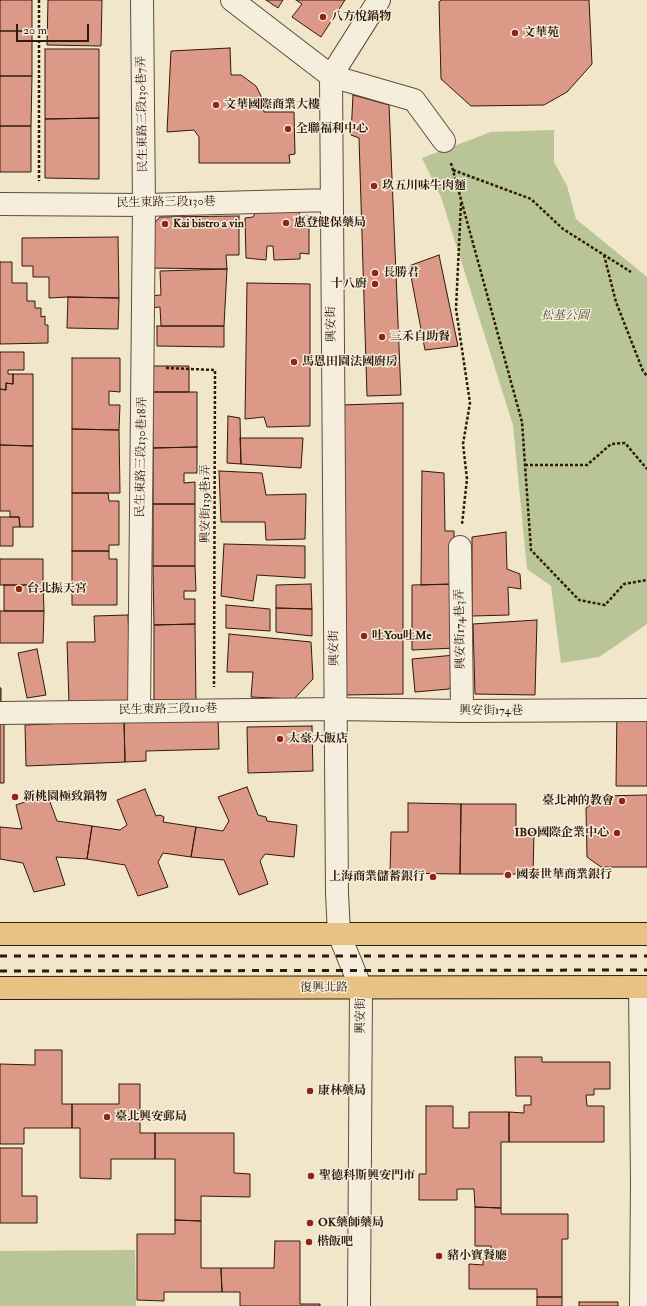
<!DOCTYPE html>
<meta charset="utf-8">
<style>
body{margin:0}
#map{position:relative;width:647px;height:1306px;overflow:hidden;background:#f1e5ca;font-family:"IM FELL Double Pica",serif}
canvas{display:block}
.scale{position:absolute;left:16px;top:24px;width:73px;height:18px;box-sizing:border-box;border:2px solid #301a0a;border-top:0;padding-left:5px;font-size:12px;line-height:14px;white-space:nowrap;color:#301a0a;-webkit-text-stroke:3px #f6eedd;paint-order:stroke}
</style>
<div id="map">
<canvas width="647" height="1306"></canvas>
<div class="scale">20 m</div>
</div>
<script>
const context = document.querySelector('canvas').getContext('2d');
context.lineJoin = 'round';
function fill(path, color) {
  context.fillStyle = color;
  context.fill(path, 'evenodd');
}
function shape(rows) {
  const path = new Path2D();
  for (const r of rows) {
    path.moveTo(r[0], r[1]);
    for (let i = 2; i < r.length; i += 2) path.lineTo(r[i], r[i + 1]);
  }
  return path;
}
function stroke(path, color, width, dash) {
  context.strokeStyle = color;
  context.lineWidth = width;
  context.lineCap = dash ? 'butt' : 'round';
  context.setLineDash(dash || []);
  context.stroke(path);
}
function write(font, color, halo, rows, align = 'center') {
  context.font = font + ' "IM FELL Double Pica","Noto Serif TC",serif';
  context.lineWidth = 3;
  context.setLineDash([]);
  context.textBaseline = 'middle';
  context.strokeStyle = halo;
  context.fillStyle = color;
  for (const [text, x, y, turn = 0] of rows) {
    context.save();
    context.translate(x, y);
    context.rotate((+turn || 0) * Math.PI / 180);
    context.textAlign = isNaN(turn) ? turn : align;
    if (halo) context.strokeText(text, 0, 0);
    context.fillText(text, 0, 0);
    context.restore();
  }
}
fill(shape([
 [554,130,554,162,567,186,576,219,647,277,647,624,599,657,561,663,551,586,527,569,513,425,441,197,422,158,491,132],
 [135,1250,136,1306,0,1306,0,1251]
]), '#b9c597');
const building = shape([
 [0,0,32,0,32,31,0,31,0,0],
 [48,0,102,0,101,46,47,45,48,0],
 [266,0,283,0,278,8,266,0],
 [296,0,345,0,321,37,292,17,302,4,296,0],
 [441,0,589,0,592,64,567,92,544,105,471,106,441,79,439,2,441,0],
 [0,31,32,31,32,76,0,76,0,31],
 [230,48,231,75,241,75,256,86,262,98,264,112,294,112,295,154,289,155,290,163,199,163,199,137,194,130,167,132,171,51,230,48],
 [45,49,99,49,99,118,45,119,45,49],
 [0,76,32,76,31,126,0,126,0,76],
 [353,95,389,105,401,395,367,396,359,138,351,135,353,95],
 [99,118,99,179,45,178,45,119,99,118],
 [0,126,31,126,31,172,0,172,0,126],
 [300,210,299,216,309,216,309,254,300,253,300,259,274,260,273,246,267,246,266,260,246,258,245,218,253,217,256,212,300,210],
 [239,216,239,255,226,255,227,269,149,268,151,227,160,217,239,216],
 [118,237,119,298,68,297,49,298,49,277,33,277,33,266,22,266,22,238,118,237],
 [439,255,458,346,425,350,409,266,439,255],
 [0,262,12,262,12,283,27,283,27,301,35,301,35,308,41,308,41,317,45,316,45,325,48,325,48,343,0,344,0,262],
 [227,269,224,326,161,326,160,307,149,308,149,296,161,295,160,271,227,269],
 [247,283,310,284,310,426,267,427,264,417,245,419,247,283],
 [68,297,119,298,118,329,67,328,68,297],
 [157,326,224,326,224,347,157,346,157,326],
 [0,352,24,352,24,370,8,370,8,374,13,374,13,384,6,383,6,390,0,389,0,352],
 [72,358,120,358,120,392,109,391,109,405,120,405,119,430,72,429,72,358],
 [152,366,189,366,189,392,152,392,152,366],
 [13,374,33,374,33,446,0,445,0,389,6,390,6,383,13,384,13,374],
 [152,392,197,392,197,447,153,448,152,392],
 [403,403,403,694,344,695,341,405,403,403],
 [228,416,240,418,241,464,227,463,228,416],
 [72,429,119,430,120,493,72,493,72,429],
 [240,438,303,438,301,468,241,464,240,438],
 [0,445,33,446,33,527,20,527,19,517,10,517,10,511,0,511,0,445],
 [197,447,197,473,184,473,184,483,195,482,195,504,153,504,153,448,197,447],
 [219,471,262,473,266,495,306,494,305,539,266,540,265,522,221,522,219,471],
 [422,471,444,473,445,531,454,531,454,584,421,585,422,471],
 [72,493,108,493,109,501,119,501,119,545,109,545,109,551,72,551,72,493],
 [153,504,195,504,195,566,153,566,153,504],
 [0,517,19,517,20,527,13,527,13,546,0,546,0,517],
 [506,532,507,569,520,574,521,589,508,587,509,615,472,616,472,537,506,532],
 [224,544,305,546,305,578,257,575,253,601,221,596,224,544],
 [72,551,109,551,109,559,117,559,117,605,72,605,72,551],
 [0,559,43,559,43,585,0,585,0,559],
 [153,566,195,566,196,591,184,591,184,599,195,599,195,624,154,625,153,566],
 [311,584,312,609,276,608,276,585,311,584],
 [454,584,455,648,412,650,412,585,454,584],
 [4,585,43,585,44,611,4,611,4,585],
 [226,605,270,609,270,631,226,628,226,605],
 [276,608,312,609,312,636,276,632,276,608],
 [0,611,44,611,43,643,0,643,0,611],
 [128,615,131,701,69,703,67,642,95,642,94,616,128,615],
 [537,620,535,695,475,694,473,624,537,620],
 [195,624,196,705,154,705,154,625,195,624],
 [229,634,311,642,313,679,294,699,251,697,253,672,227,672,229,634],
 [37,649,46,695,27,698,18,653,37,649],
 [455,655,456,679,449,689,415,692,412,659,455,655],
 [0,688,1,688,1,706,0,706,0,688],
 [617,707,647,707,647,786,616,786,617,707],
 [0,717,4,717,4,783,0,783,0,717],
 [218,717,219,749,146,751,146,761,125,762,124,720,218,717],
 [124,720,125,762,26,766,25,725,124,720],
 [312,726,313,771,248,773,247,727,312,726],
 [247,787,258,815,266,817,267,821,297,825,294,857,265,854,260,861,268,884,239,895,224,860,191,857,196,827,223,831,229,821,218,797,247,787],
 [145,789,156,816,160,815,164,817,163,822,196,827,191,857,163,853,158,862,168,887,138,896,125,865,87,859,92,826,120,830,127,825,117,800,145,789],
 [47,794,57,821,92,826,87,859,56,857,65,885,34,892,23,863,0,859,0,827,22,829,16,805,47,794],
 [647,795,647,867,601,867,587,857,586,808,601,796,647,795],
 [408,803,461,804,460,874,390,873,391,832,408,832,408,803],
 [461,804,516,804,516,832,534,832,533,874,460,874,461,804],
 [35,1050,62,1050,62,1104,72,1104,72,1128,24,1128,24,1144,0,1144,0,1064,35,1065,35,1050],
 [515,1057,542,1057,542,1062,610,1062,610,1089,594,1089,594,1095,586,1095,587,1106,604,1106,604,1142,509,1142,509,1112,524,1113,524,1105,531,1105,531,1096,516,1096,515,1057],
 [119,1084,140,1084,140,1133,155,1133,155,1159,111,1159,111,1179,80,1178,80,1128,72,1128,72,1104,119,1104,119,1084],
 [426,1106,453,1106,453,1128,469,1128,469,1112,509,1112,509,1142,501,1142,501,1208,475,1207,474,1189,457,1189,457,1200,419,1200,419,1174,426,1174,426,1106],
 [155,1133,234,1133,234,1173,250,1174,250,1197,201,1196,201,1221,175,1220,175,1159,155,1159,155,1133],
 [0,1148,22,1148,22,1196,37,1196,37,1223,0,1223,0,1148],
 [475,1207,501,1208,501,1214,568,1214,568,1239,562,1239,562,1297,537,1297,537,1289,469,1289,469,1264,483,1265,483,1257,491,1257,491,1246,475,1246,475,1207],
 [175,1220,201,1221,201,1268,221,1268,222,1292,164,1292,164,1301,137,1300,137,1234,175,1234,175,1220],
 [275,1241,300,1241,300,1304,320,1304,320,1306,240,1306,240,1292,222,1292,221,1268,274,1268,275,1241],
 [537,1297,562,1297,562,1306,537,1306,537,1297],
 [579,1302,618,1302,618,1306,579,1306,579,1302]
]);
fill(building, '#d98');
stroke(building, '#301a0a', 1);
const minor = shape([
 [232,0,331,76,414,100,444,141],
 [0,204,144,205,331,200],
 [460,547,462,711],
 [139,710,144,205,142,0],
 [0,713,336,709,462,711,647,710],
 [640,987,642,1182,641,1306],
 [359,1306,361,988,339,934,337,893,331,76,379,0]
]);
const major = shape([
 [0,934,647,934],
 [0,988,647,987]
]);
stroke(minor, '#604d3a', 24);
stroke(major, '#301a0a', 24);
stroke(shape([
 [39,0,39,181],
 [451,163,522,422,531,550,579,600,605,605,624,584,647,580],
 [453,170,531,199,563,229,631,272],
 [461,203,456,309,470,403,463,444,467,479,462,524],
 [604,255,616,302,643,371,647,376],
 [166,368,215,370,214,687],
 [525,465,587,465,611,444,625,443,647,469]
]), '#301a0a', 2.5, [3, 2]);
stroke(minor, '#f6eedd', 22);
stroke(major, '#e8c285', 22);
stroke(shape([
 [0,956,647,956],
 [0,971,647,970]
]), '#301a0a', 3, [7, 7]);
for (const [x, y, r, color] of [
 [323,17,4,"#8f2418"],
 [515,33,4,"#8f2418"],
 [216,105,4,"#8f2418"],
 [288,129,4,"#8f2418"],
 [374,186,4,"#8f2418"],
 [286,223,4,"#8f2418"],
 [165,224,4,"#8f2418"],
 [375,273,4,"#8f2418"],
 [375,284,4,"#8f2418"],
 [382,337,4,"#8f2418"],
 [294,362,4,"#8f2418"],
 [19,589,4,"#8f2418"],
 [364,636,4,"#8f2418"],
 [280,739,4,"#8f2418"],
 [15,797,4,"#8f2418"],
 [622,801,4,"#8f2418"],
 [617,833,4,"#8f2418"],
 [508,875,4,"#8f2418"],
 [433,877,4,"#8f2418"],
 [310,1091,4,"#8f2418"],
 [107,1117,4,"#8f2418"],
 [311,1176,4,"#8f2418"],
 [310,1223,4,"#8f2418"],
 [309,1242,4,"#8f2418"],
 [439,1256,4,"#8f2418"]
]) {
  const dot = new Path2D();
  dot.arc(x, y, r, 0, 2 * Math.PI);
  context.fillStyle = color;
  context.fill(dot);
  stroke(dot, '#f6eedd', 1.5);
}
write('bold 12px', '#301a0a', '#f6eedd', [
 ["八方悅鍋物",331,17],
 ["文華苑",523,33],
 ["文華國際商業大樓",224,105],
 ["全聯福利中心",296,129],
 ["玖五川味牛肉麵",382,186],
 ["惠登健保藥局",294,223],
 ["Kai bistro a vin",173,224],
 ["長勝君",383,273],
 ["十八廚",367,284,"right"],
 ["三禾自助餐",390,337],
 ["馬恩田園法國廚房",302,362],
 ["台北振天宮",27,589],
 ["吐You吐Me",372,636],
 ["太豪大飯店",288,739],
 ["新桃園極致鍋物",23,797],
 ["臺北神的教會",614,801,"right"],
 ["IBO國際企業中心",609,833,"right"],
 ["國泰世華商業銀行",516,875],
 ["上海商業儲蓄銀行",425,877,"right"],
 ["康林藥局",318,1091],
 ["臺北興安郵局",115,1117],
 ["聖德科斯興安門市",319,1176],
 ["OK藥師藥局",318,1223],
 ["楷飯吧",317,1242],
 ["豬小寶餐廳",447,1256]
], 'left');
write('12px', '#301a0a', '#f6eedd', [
 ["民生東路三段130巷7弄",143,114,-91],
 ["民生東路三段130巷",166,203,-1],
 ["興安街",332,324,-91],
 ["民生東路三段130巷18弄",142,457,-89],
 ["興安街139巷1弄",206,504,-90],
 ["興安街174巷3弄",461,629,-91],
 ["興安街",335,648,-91],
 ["民生東路三段110巷",168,710,-1],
 ["興安街174巷",491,711],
 ["復興北路",324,988],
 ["興安街",361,1016,-90]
]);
write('italic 12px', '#594d34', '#f6eedd', [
 ["松基公園",565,316]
]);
</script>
